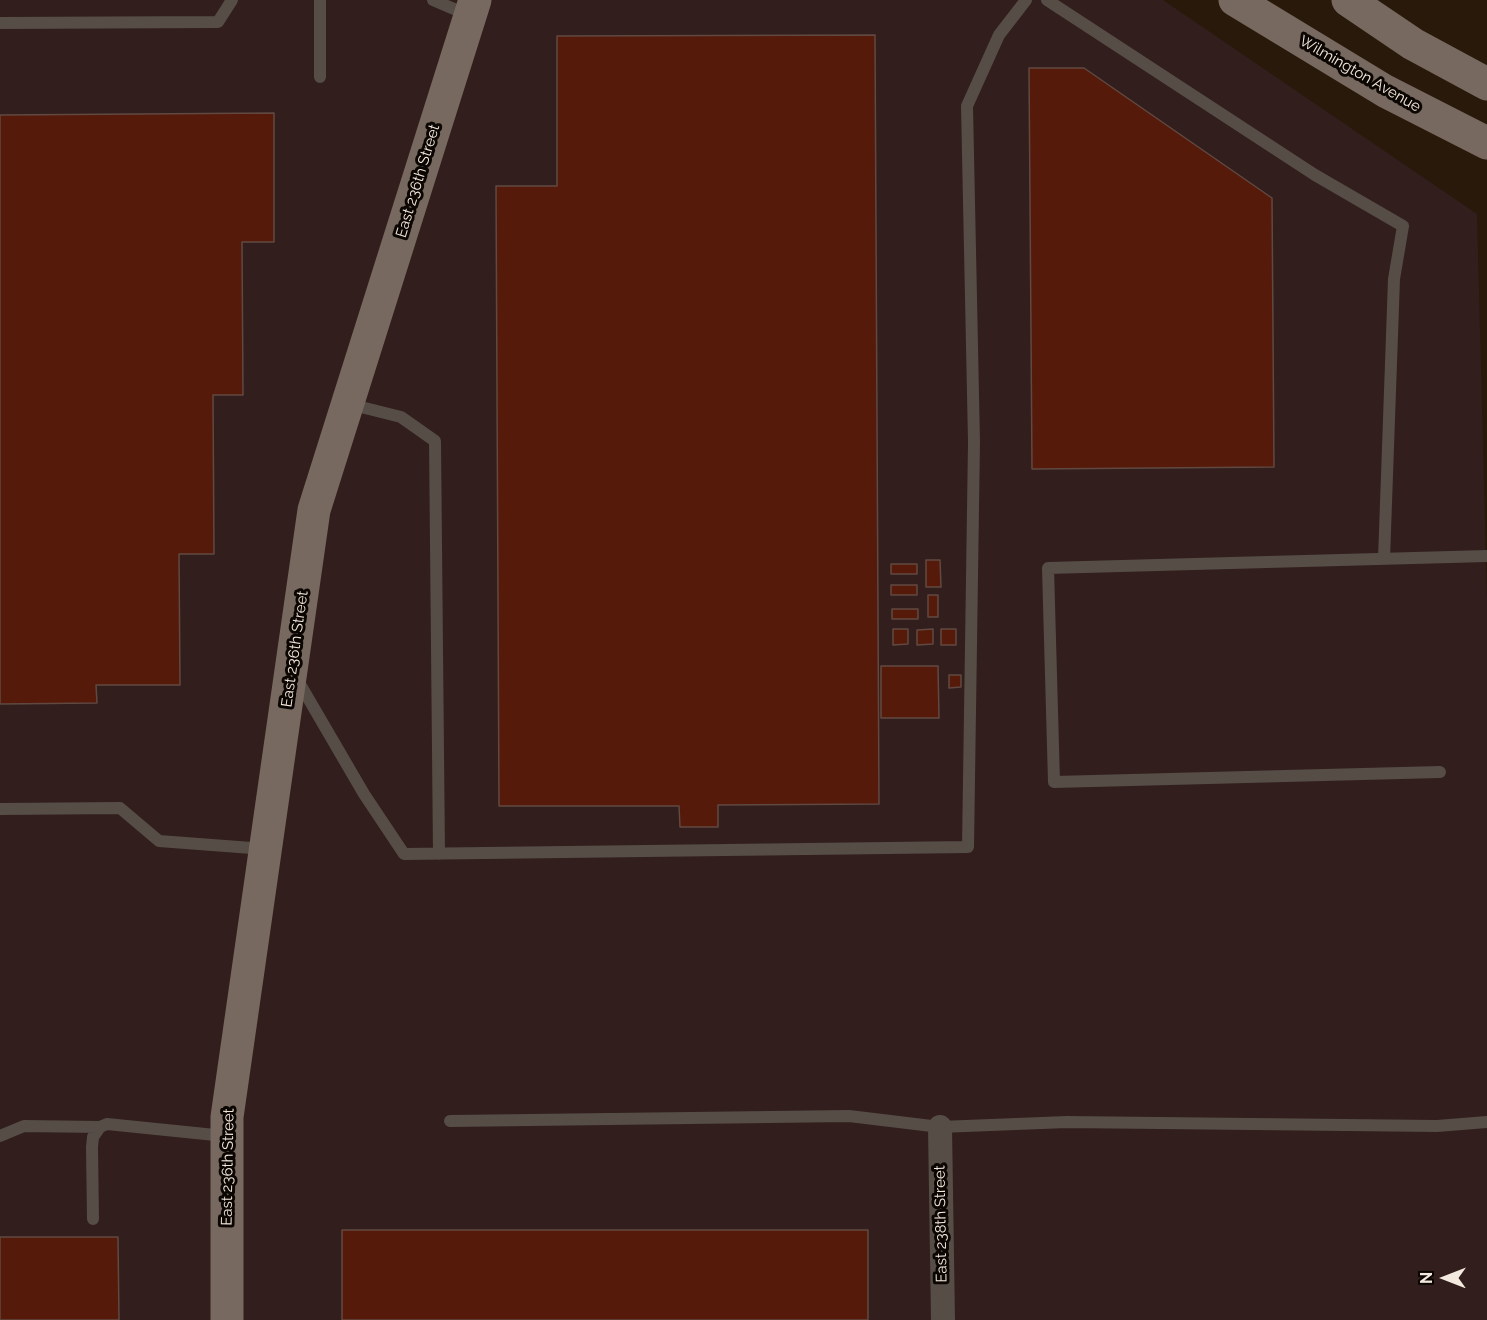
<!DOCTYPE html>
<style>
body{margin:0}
#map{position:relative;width:1487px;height:1320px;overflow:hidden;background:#28190a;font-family:Raleway,sans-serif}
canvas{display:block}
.north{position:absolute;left:1415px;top:1248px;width:60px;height:60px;-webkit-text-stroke:4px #0c0602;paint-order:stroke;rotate:270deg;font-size:16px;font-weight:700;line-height:24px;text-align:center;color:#f4e9df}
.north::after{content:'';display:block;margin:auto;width:21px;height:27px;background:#f4e9df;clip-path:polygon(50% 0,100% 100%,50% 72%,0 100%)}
</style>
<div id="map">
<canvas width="1487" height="1320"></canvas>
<div class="north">N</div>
</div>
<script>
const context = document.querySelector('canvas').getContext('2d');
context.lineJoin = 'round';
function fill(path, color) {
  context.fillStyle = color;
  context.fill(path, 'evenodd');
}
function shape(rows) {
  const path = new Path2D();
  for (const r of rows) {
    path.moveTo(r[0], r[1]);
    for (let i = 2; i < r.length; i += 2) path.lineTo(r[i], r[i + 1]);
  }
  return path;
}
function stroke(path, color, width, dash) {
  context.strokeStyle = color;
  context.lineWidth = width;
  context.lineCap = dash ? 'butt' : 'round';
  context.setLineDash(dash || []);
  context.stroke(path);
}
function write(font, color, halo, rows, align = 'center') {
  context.font = font + ' Raleway,sans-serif';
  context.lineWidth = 6;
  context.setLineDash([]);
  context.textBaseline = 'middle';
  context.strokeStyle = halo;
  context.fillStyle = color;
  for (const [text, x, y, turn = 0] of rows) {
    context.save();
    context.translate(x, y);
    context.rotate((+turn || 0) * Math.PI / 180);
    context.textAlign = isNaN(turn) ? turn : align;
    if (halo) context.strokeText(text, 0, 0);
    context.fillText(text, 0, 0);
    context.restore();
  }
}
fill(shape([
 [0,0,1163,0,1477,214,1487,600,1487,1320,0,1320]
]), '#311e1d');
const building = shape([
 [875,35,879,804,718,805,718,827,680,827,679,806,499,806,496,186,557,186,557,36,875,35],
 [1029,68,1084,68,1272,198,1274,467,1032,469,1029,68],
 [274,113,274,242,242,242,243,395,213,395,214,554,179,554,180,685,96,685,97,703,0,704,0,115,274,113],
 [926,560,940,560,941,587,926,587,926,560],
 [891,564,917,564,917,574,891,574,891,564],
 [891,585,917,585,917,595,891,595,891,585],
 [928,595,938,595,938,617,928,617,928,595],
 [892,609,918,609,918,619,892,619,892,609],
 [893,629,908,629,908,644,893,645,893,629],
 [933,629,933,644,917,645,917,630,933,629],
 [941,629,956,629,956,645,941,645,941,629],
 [881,666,938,666,939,718,881,718,881,666],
 [949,675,961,675,961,687,949,688,949,675],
 [342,1230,868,1230,868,1320,342,1320,342,1230],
 [0,1237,118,1237,119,1320,0,1320,0,1237]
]);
fill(building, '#551a0a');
stroke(building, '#614942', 1.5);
stroke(shape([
 [320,0,320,77],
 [433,0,468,15],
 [1047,0,1315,175,1403,226,1394,279,1384,559],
 [0,23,218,22,232,0],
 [349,404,401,417,435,441,439,854],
 [297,679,364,794,404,854,968,847,974,442,967,106,999,35,1026,0],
 [1440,772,1054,782,1048,568,1487,556],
 [0,809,120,808,159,841,265,849],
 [450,1121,849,1116,940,1127,1067,1122,1437,1126,1487,1122],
 [0,1136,24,1126,100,1127],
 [93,1219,92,1147,93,1137,100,1127,107,1124,225,1136]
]), '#564d47', 12);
stroke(shape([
 [940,1127,943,1320]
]), '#564d47', 24);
stroke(shape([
 [1235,0,1385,91,1487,143],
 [1348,0,1413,44,1487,84],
 [227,1320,227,1117,314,510,475,0]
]), '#77695f', 33);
write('15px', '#f4e9df', '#0c0602', [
 ["Wilmington Avenue",1360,74,30],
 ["East 236th Street",418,181,-73],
 ["East 236th Street",295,649,-82],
 ["East 236th Street",228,1167,-89],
 ["East 238th Street",941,1224,-91]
]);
</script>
